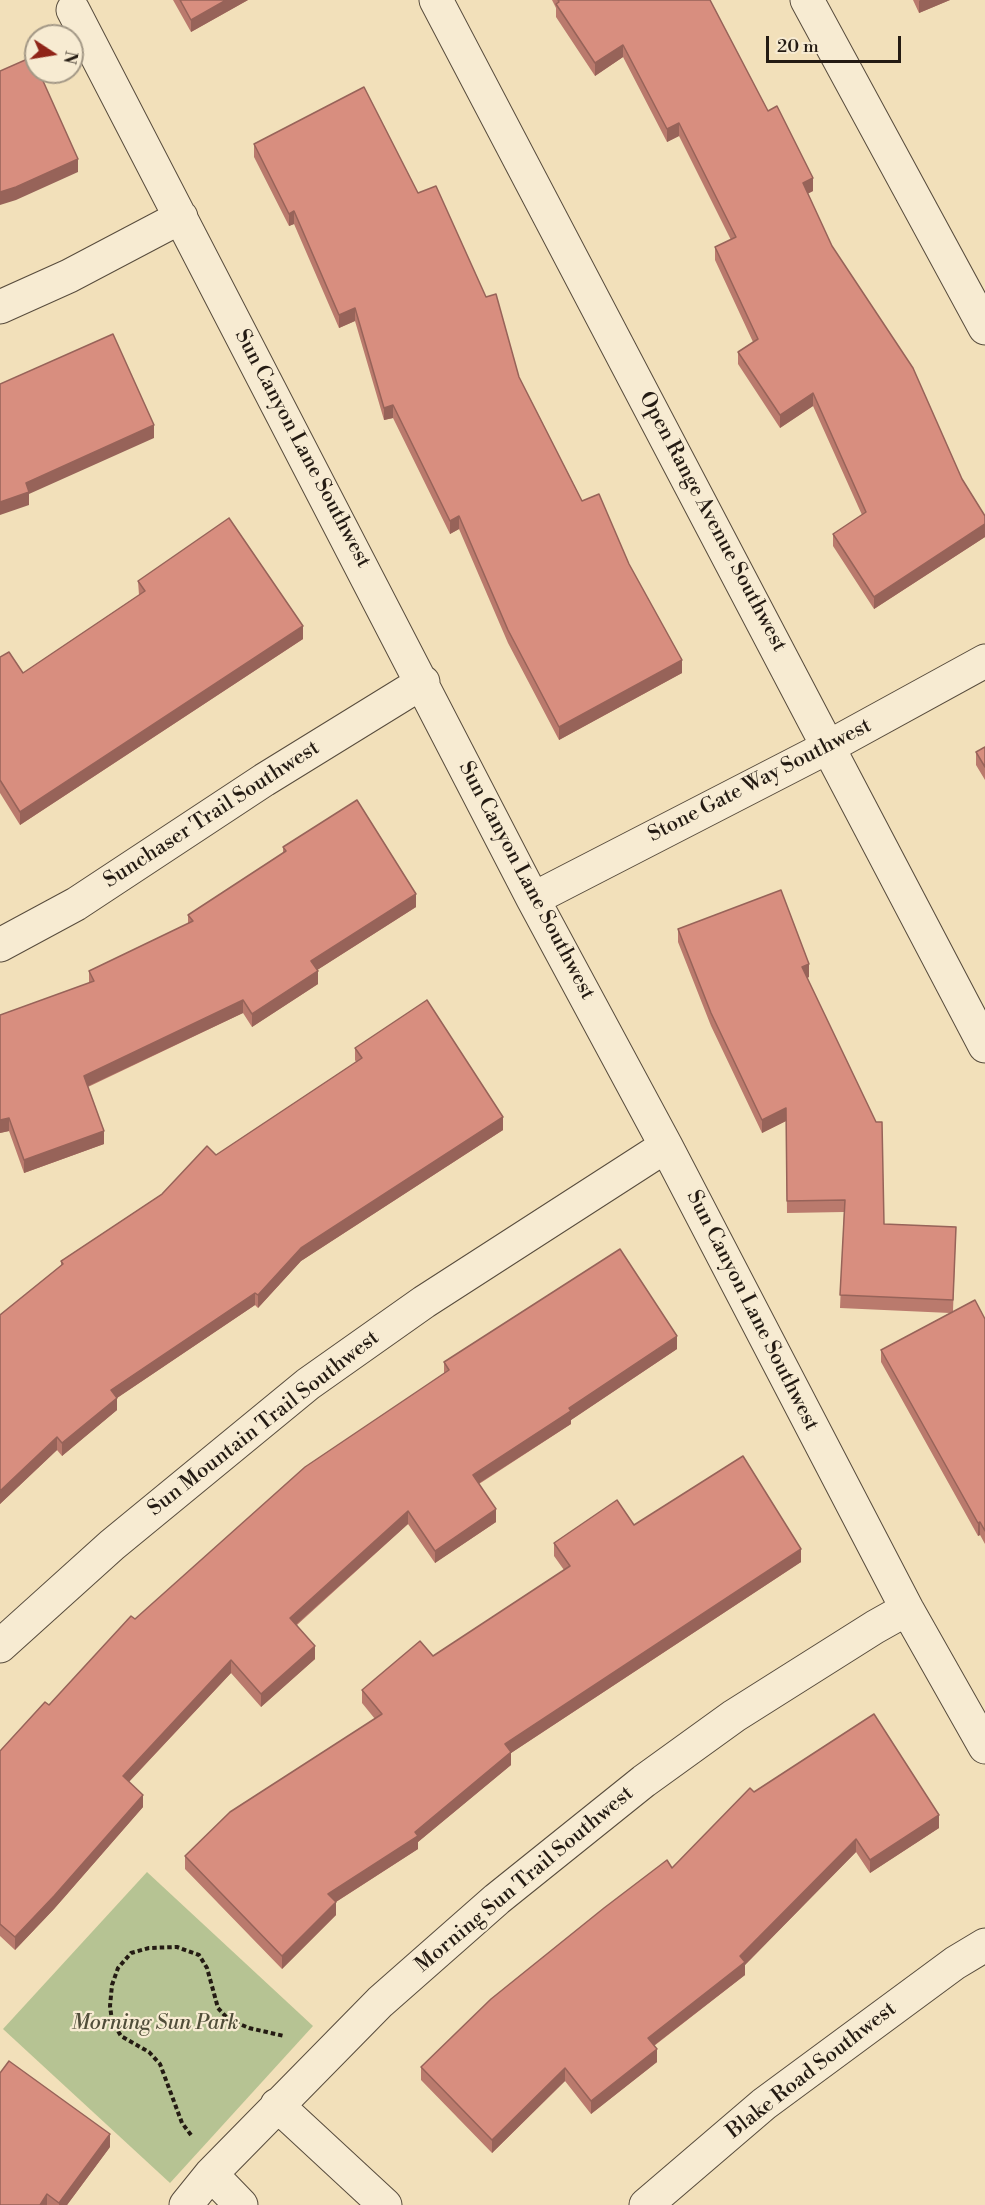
<!DOCTYPE html>
<style>
body{margin:0}
#map{position:relative;width:985px;height:2205px;overflow:hidden;background:#f2e0ba;font-family:"Libre Bodoni",serif}
canvas{display:block}
.north{position:absolute;left:24px;top:24px;width:60px;height:60px;box-sizing:border-box;background:#f7ebd2;border:2px solid #a39886;border-radius:50%;rotate:102deg;font-size:16px;font-weight:700;line-height:24px;text-align:center;color:#241b13}
.north::after{content:'';display:block;margin:auto;width:21px;height:27px;background:#8f2418;clip-path:polygon(50% 0,100% 100%,50% 72%,0 100%)}
.scale{position:absolute;left:766px;top:36px;width:135px;height:27px;box-sizing:border-box;border:3px solid #241b13;border-top:0;padding-left:8px;font-size:18px;line-height:21px;white-space:nowrap;color:#241b13;-webkit-text-stroke:4px #f7ebd2;paint-order:stroke}
</style>
<div id="map">
<canvas width="985" height="2205"></canvas>
<div class="north">N</div>
<div class="scale">20 m</div>
</div>
<script>
const context = document.querySelector('canvas').getContext('2d');
context.lineJoin = 'round';
function fill(path, color) {
  context.fillStyle = color;
  context.fill(path, 'evenodd');
}
function shape(rows) {
  const path = new Path2D();
  for (const r of rows) {
    path.moveTo(r[0], r[1]);
    for (let i = 2; i < r.length; i += 2) path.lineTo(r[i], r[i + 1]);
  }
  return path;
}
function stroke(path, color, width, dash) {
  context.strokeStyle = color;
  context.lineWidth = width;
  context.lineCap = dash ? 'butt' : 'round';
  context.setLineDash(dash || []);
  context.stroke(path);
}
function write(font, color, halo, rows, align = 'center') {
  context.font = font + ' "Libre Bodoni",serif';
  context.lineWidth = 4.5;
  context.setLineDash([]);
  context.textBaseline = 'middle';
  context.strokeStyle = halo;
  context.fillStyle = color;
  for (const [text, x, y, turn = 0] of rows) {
    context.save();
    context.translate(x, y);
    context.rotate((+turn || 0) * Math.PI / 180);
    context.textAlign = isNaN(turn) ? turn : align;
    if (halo) context.strokeText(text, 0, 0);
    context.fillText(text, 0, 0);
    context.restore();
  }
}
fill(shape([
 [147,1872,313,2026,170,2183,3,2029]
]), '#b6c393');
const minor = shape([
 [436,0,985,1046],
 [807,0,985,328],
 [73,10,533,899,666,1146,907,1609,985,1747],
 [0,307,69,276,181,217],
 [533,899,830,746,985,661],
 [0,945,76,904,264,780,423,682],
 [0,1646,112,1545,308,1384,424,1302,666,1146],
 [277,2105,385,2205],
 [211,2174,241,2205],
 [186,2205,211,2174,380,2002,497,1899,644,1781,734,1716,875,1627,907,1609]
]);
const tertiary = shape([
 [646,2205,764,2104,955,1963,985,1945]
]);
stroke(minor, '#584c3d', 35);
stroke(tertiary, '#584c3d', 35);
stroke(shape([
 [191,2135,182,2123,160,2064,149,2052,121,2036,112,2021,110,2006,112,1985,118,1968,131,1953,149,1948,177,1947,199,1955,207,1968,218,2008,228,2019,249,2028,284,2036]
]), '#241b13', 4, [4.5, 3]);
stroke(minor, '#f7ebd2', 33);
stroke(tertiary, '#f7ebd2', 33);
fill(shape([
 [173,0,248,0,191,32],
 [552,0,710,0,768,111,813,191,807,194,832,246,962,479,985,516,985,537,874,609,833,546,833,534,862,515,813,406,780,428,738,364,738,352,753,342,715,260,715,247,731,240,679,136,667,142,623,57,595,76,556,17,556,8],
 [913,0,950,0,919,13],
 [254,144,418,193,519,377,582,501,629,564,682,673,559,740,508,643,459,529,450,534,393,418,384,420,355,321,339,328,294,224,289,226,254,157],
 [138,581,303,639,20,825,0,793,0,657,23,673,139,595],
 [985,747,985,780,976,765,976,752],
 [283,847,416,907,317,970,318,984,252,1027,243,1013,88,1087,104,1144,24,1173,9,1131,0,1133,0,1015,89,983,89,971,188,924,188,915,283,853],
 [678,929,809,977,807,978,884,1224,956,1227,953,1311,985,1319,985,1544,980,1535,978,1536,881,1362,881,1350,950,1313,840,1308,844,1212,787,1213,786,1121,762,1133,711,1026,678,942],
 [355,1048,503,1130,301,1261,258,1308,255,1305,117,1398,117,1410,62,1456,57,1450,0,1504,0,1315,61,1266,61,1261,162,1194,216,1155,356,1062,355,1060],
 [677,1349,571,1420,571,1424,479,1484,496,1522,435,1563,408,1524,297,1625,315,1659,261,1707,231,1673,129,1782,143,1807,54,1909,15,1950,0,1936,0,1751,49,1705,135,1619,444,1373,444,1362],
 [634,1525,801,1562,511,1753,511,1765,418,1842,418,1849,336,1902,336,1915,282,1969,185,1869,185,1856,375,1719,362,1703,362,1690,433,1656,564,1570,554,1556,554,1543],
 [754,1792,939,1828,870,1873,856,1852,745,1965,745,1975,654,2046,657,2062,591,2114,565,2081,492,2153,421,2080,421,2067,672,1868],
 [110,2147,67,2205,0,2205]
]), '#ba7a6d');
fill(shape([
 [226,0,248,0,191,32,191,20],
 [920,0,950,0,919,13,919,1],
 [623,45,623,57,595,76,595,63],
 [679,123,679,136,667,142,667,129],
 [78,159,78,172,16,200,0,205,0,192],
 [813,178,813,191,803,196,803,183],
 [294,211,294,224,289,226,289,214],
 [355,308,355,321,339,328,339,315],
 [813,393,813,406,780,428,780,415],
 [393,405,393,418,384,420,384,408],
 [154,425,154,438,29,494,29,505,0,515,0,502,26,483],
 [459,516,459,529,450,534,450,521],
 [985,524,985,537,874,609,874,597],
 [303,626,303,639,20,825,20,812],
 [682,660,682,673,559,740,559,727],
 [416,894,416,907,311,974,311,961],
 [809,964,809,977,802,980,802,967],
 [318,971,318,984,252,1027,252,1014],
 [243,1000,243,1013,84,1088,84,1076],
 [786,1108,786,1121,762,1133,762,1120],
 [503,1117,503,1130,301,1261,258,1308,258,1295,301,1248],
 [9,1118,9,1131,0,1133,0,1120],
 [104,1131,104,1144,24,1173,24,1160],
 [255,1293,255,1305,117,1398,117,1410,62,1456,62,1443,111,1390],
 [677,1336,677,1349,571,1420,571,1424,473,1487,473,1475,569,1408],
 [57,1437,57,1450,0,1504,0,1491],
 [496,1509,496,1522,435,1563,435,1551],
 [408,1511,408,1524,290,1630,290,1618],
 [980,1522,980,1535,978,1536,978,1523],
 [801,1549,801,1562,511,1753,511,1765,418,1842,418,1849,328,1907,328,1894,415,1832,505,1744],
 [315,1646,315,1659,261,1707,261,1694],
 [231,1660,231,1673,123,1788,123,1776],
 [143,1795,143,1807,54,1909,15,1950,15,1937],
 [939,1815,939,1828,870,1873,870,1860],
 [856,1839,856,1852,745,1965,745,1975,648,2050,648,2038,740,1956],
 [336,1902,336,1915,282,1969,282,1956],
 [657,2049,657,2062,591,2114,591,2101],
 [565,2068,565,2081,492,2153,492,2140],
 [110,2134,110,2147,67,2205,59,2205,59,2203],
 [47,2194,47,2205,40,2205]
]), '#976359');
const building = shape([
 [180,0,226,0,191,20,180,0],
 [558,0,710,0,768,111,777,106,813,178,803,183,832,246,913,368,962,479,985,516,985,524,874,597,833,534,866,512,813,393,780,415,738,352,758,339,715,247,736,237,679,123,667,129,623,45,595,63,556,4,559,2,558,0],
 [32,57,36,66,36,72,39,72,78,159,16,187,0,192,0,71,32,57],
 [364,87,418,193,436,186,486,297,496,294,519,377,582,501,599,494,629,564,682,660,559,727,508,630,459,516,450,521,393,405,384,408,355,308,339,315,294,211,289,214,254,144,364,87],
 [113,334,154,425,26,483,29,492,0,502,0,384,113,334],
 [229,518,303,626,20,812,0,780,0,657,9,652,23,673,145,591,138,581,229,518],
 [985,747,985,767,976,752,985,747],
 [357,800,416,894,311,961,318,971,252,1014,243,1000,84,1076,104,1131,24,1160,9,1118,0,1120,0,1015,94,981,89,971,193,921,188,915,286,851,283,847,357,800],
 [781,890,809,964,802,967,876,1122,882,1122,884,1224,956,1227,953,1300,840,1295,845,1200,787,1201,786,1108,762,1120,711,1013,678,929,781,890],
 [427,1000,503,1117,301,1248,258,1295,255,1293,111,1390,117,1398,62,1443,57,1437,0,1491,0,1315,63,1264,61,1261,162,1194,207,1146,216,1155,362,1058,355,1048,427,1000],
 [620,1249,677,1336,569,1408,571,1411,473,1475,496,1509,435,1551,408,1511,290,1618,315,1646,261,1694,231,1660,123,1776,143,1795,54,1896,15,1937,0,1924,0,1751,45,1702,49,1705,131,1616,135,1619,305,1467,449,1370,444,1362,620,1249],
 [975,1300,985,1319,985,1531,980,1522,978,1523,881,1350,975,1300],
 [743,1456,801,1549,505,1744,511,1752,415,1832,418,1836,328,1894,336,1902,282,1956,185,1856,230,1812,382,1714,362,1690,420,1641,433,1656,570,1566,554,1543,617,1500,634,1525,743,1456],
 [874,1714,939,1815,870,1860,856,1839,740,1956,745,1962,648,2038,657,2049,591,2101,565,2068,492,2140,421,2067,491,1999,604,1908,667,1860,672,1868,750,1788,754,1792,874,1714],
 [9,2061,110,2134,59,2203,47,2194,40,2205,0,2205,0,2073,9,2061]
]);
fill(building, '#d88e7f');
stroke(building, '#976359', 1.5);
write('21px', '#241b13', '#f7ebd2', [
 ["Sun Canyon Lane Southwest",302,449,62],
 ["Open Range Avenue Southwest",712,522,62],
 ["Stone Gate Way Southwest",760,781,-27],
 ["Sunchaser Trail Southwest",212,815,-33],
 ["Sun Canyon Lane Southwest",526,881,62],
 ["Sun Canyon Lane Southwest",752,1311,63],
 ["Sun Mountain Trail Southwest",264,1424,-38],
 ["Morning Sun Trail Southwest",525,1880,-40],
 ["Blake Road Southwest",812,2071,-38]
]);
write('italic 21px', '#504d39', '#f7ebd2', [
 ["Morning Sun Park",155,2024]
]);
</script>
